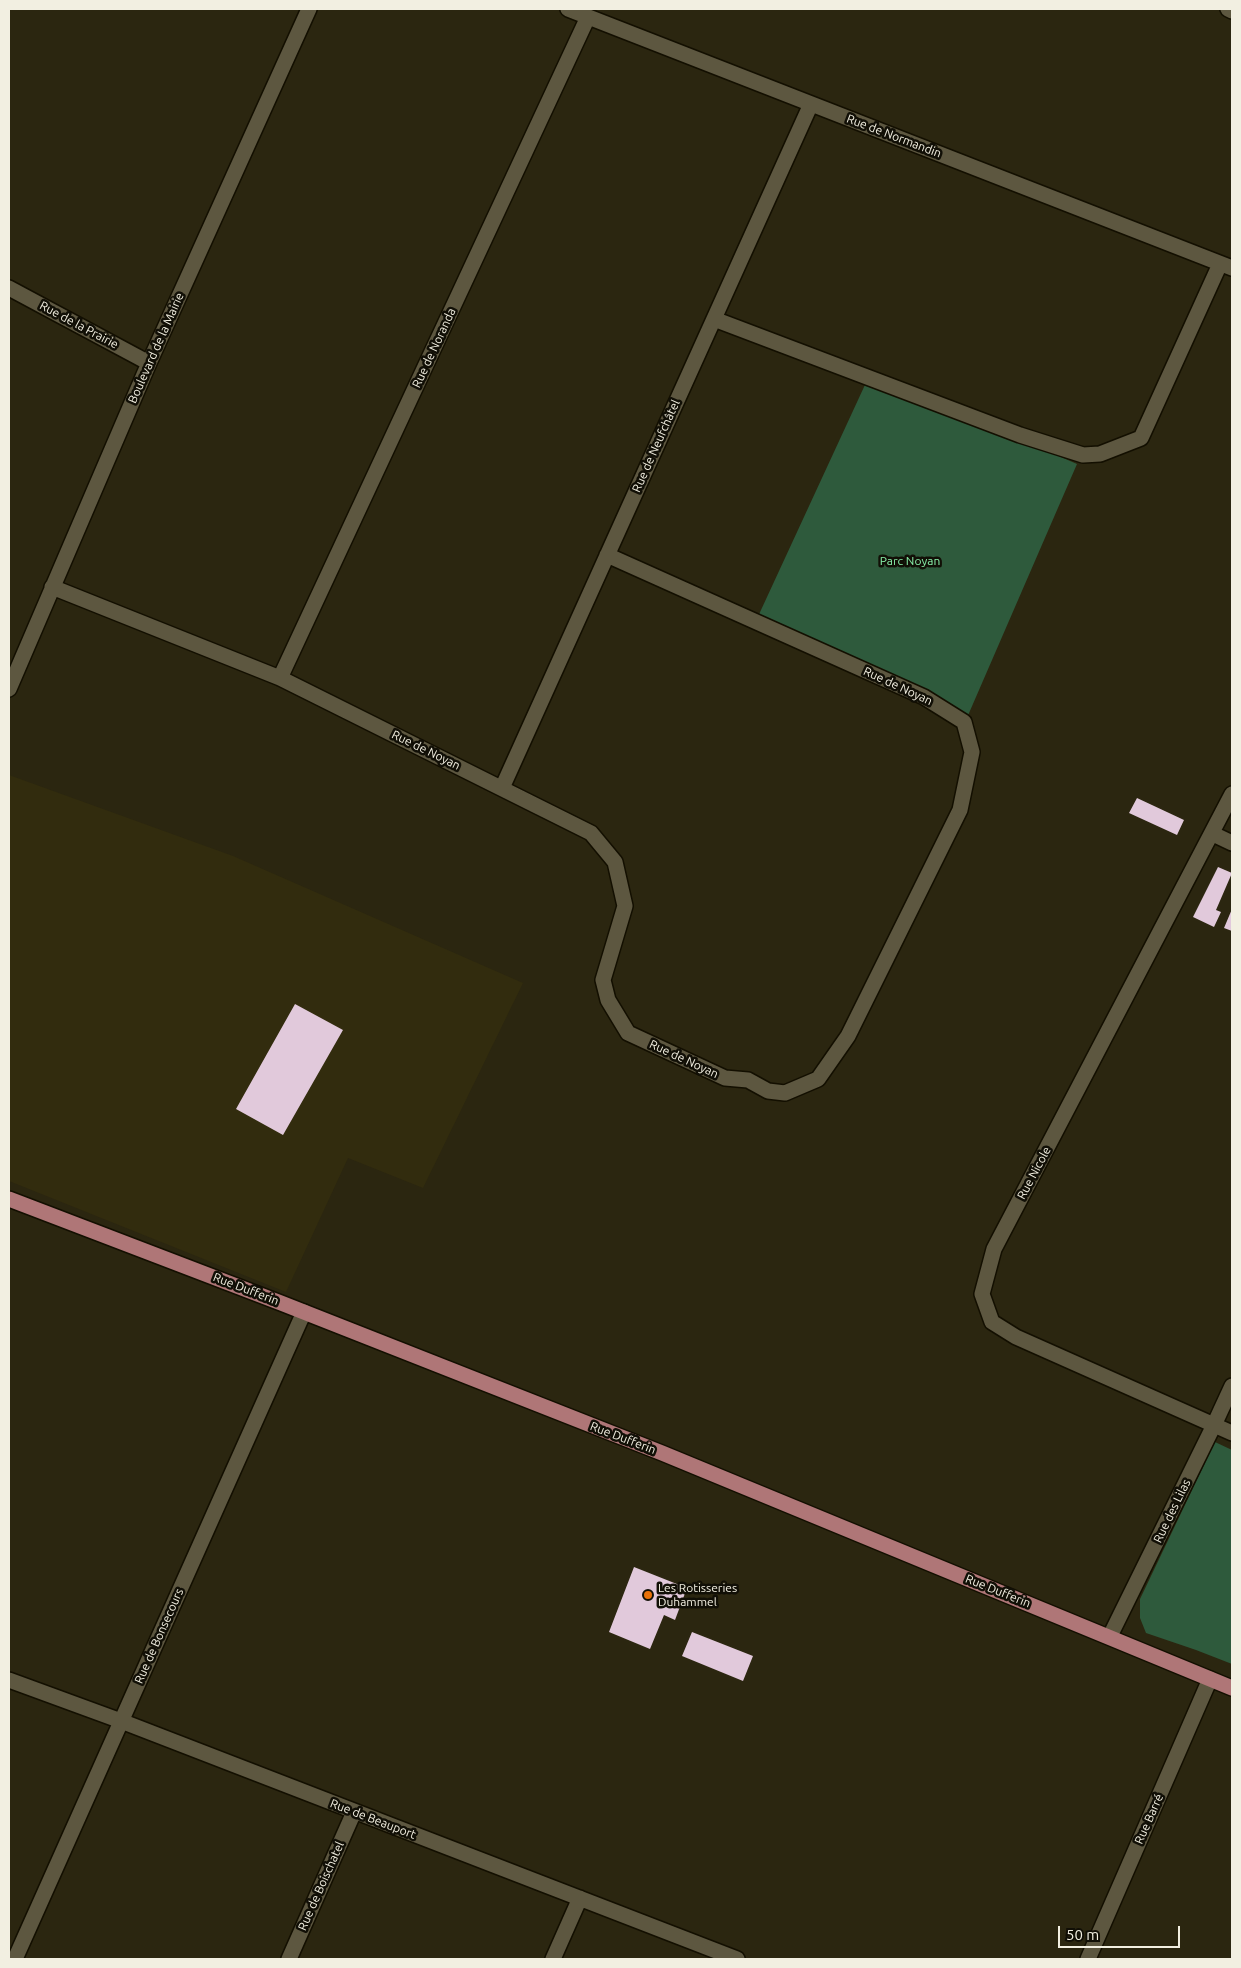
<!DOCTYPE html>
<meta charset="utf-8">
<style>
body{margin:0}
#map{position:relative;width:1241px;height:1968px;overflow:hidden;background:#2b2610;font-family:Ubuntu,sans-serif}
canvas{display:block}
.frame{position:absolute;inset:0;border:10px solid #f2efe1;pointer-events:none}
.scale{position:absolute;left:1058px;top:1926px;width:122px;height:22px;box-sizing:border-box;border:2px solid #f2efe1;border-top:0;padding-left:6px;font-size:15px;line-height:18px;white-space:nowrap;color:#f2efe1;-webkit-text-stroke:4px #110f06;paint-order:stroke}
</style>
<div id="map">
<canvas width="1241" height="1968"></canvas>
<div class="frame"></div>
<div class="scale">50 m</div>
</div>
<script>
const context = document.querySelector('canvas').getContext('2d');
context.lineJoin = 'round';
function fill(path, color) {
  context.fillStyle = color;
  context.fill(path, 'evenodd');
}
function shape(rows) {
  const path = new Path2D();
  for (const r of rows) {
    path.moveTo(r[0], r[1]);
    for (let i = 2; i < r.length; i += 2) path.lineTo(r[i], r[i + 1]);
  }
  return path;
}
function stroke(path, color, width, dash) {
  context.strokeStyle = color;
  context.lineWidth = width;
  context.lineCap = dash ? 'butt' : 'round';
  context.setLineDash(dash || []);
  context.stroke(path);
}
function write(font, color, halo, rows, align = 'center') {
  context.font = font + ' Ubuntu,sans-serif';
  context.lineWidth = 5;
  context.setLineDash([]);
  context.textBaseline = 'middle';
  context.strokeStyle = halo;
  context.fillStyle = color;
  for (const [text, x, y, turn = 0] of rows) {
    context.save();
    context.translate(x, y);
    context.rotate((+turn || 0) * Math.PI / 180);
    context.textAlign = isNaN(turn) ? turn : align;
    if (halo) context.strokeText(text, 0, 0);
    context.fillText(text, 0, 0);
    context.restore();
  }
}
fill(shape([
 [9,775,233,856,523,983,423,1188,348,1158,286,1292,9,1181]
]), '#322c0e');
fill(shape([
 [870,374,1077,464,966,720,755,623],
 [1215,1442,1232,1450,1232,1664,1196,1650,1146,1633,1140,1618,1140,1599]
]), '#2e5a3c');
fill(shape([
 [1137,798,1184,820,1177,835,1129,813],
 [1218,867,1232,873,1216,910,1221,912,1214,927,1193,917],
 [1232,909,1232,931,1224,928],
 [295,1004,343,1030,283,1135,236,1109],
 [634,1567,687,1588,675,1620,664,1615,650,1649,609,1632],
 [692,1632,753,1656,743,1681,682,1656]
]), '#e1c9db');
const minor = shape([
 [568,9,1232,268],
 [1228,9,1232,11],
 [9,288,149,363],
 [714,319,1020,435,1083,455,1100,454,1141,438,1220,264],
 [52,587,280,678,591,833,615,862,625,906,603,980,608,1000,628,1033,725,1078,748,1080,768,1091,785,1093,818,1079,848,1036,960,810,972,752,964,722,924,697,607,555],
 [280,678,588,17],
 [9,689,149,363,309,9],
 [502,788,811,104],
 [1232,794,994,1249,982,1294,992,1322,1016,1337,1232,1433],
 [1213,834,1232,843],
 [1110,1636,1214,1425,1232,1386],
 [9,1680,121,1721,737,1959],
 [15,1959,304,1312],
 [289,1959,354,1812],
 [553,1959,580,1898],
 [1088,1959,1210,1679]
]);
const major = shape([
 [9,1199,281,1303,662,1453,1232,1688]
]);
stroke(minor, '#130f00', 18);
stroke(major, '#130f00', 18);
stroke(minor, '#5d5740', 15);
stroke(major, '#af7677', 15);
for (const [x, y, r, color] of [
 [648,1595,5,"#e8710a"]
]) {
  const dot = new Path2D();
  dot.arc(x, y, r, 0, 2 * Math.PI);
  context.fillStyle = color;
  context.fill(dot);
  stroke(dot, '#110f06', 2);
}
write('12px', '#f2efe1', '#110f06', [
 ["Rue de Normandin",894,136,21],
 ["Rue de la Prairie",79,325,28],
 ["Boulevard de la Mairie",156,348,-66],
 ["Rue de Noranda",434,348,-65],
 ["Rue de Neufchâtel",656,446,-66],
 ["Rue de Noyan",898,686,25],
 ["Rue de Noyan",426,750,26],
 ["Rue de Noyan",684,1059,25],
 ["Rue Nicole",1034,1173,-62],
 ["Rue Dufferin",246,1289,21],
 ["Rue Dufferin",623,1438,21],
 ["Rue des Lilas",1172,1511,-64],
 ["Rue Dufferin",998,1591,22],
 ["Rue de Bonsecours",159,1636,-66],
 ["Rue de Beauport",373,1819,21],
 ["Rue Barré",1149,1819,-66],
 ["Rue de Boischatel",321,1886,-66]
]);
write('12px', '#88f0a9', '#110f06', [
 ["Parc Noyan",910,561]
]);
write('12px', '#f2efe1', '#110f06', [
 ["Les Rotisseries",658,1588],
 ["Duhammel",658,1602]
], 'left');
</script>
